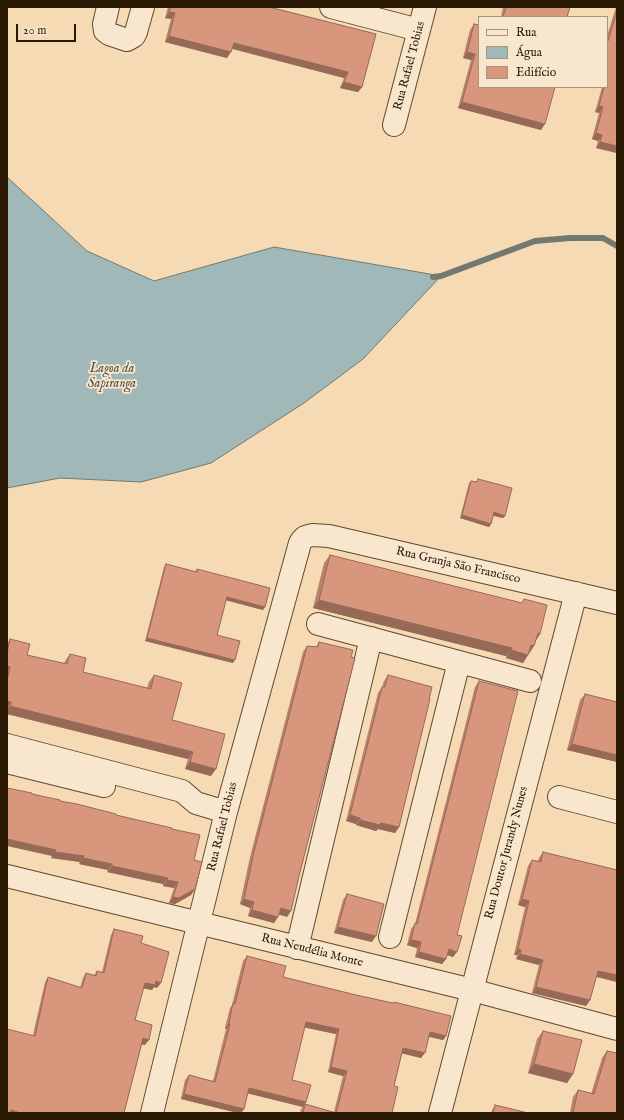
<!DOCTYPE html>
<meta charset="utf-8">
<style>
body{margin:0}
#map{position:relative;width:624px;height:1120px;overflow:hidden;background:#f5dab3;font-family:"IM FELL English",serif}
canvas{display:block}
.frame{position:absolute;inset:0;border:8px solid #2b1a03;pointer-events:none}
.legend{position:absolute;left:478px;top:16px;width:130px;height:72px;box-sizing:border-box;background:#f8e7ce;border:1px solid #a6957d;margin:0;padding:5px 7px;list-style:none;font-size:12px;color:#2b1a03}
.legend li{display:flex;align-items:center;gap:8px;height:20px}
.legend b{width:20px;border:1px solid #a6957d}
.scale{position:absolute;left:16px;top:24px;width:60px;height:18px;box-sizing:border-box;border:2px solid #2b1a03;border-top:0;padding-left:5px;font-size:12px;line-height:14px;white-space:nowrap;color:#2b1a03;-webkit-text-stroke:3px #f8e7ce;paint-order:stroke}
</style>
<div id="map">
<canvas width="624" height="1120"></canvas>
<div class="frame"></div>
<ul class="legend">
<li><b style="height:5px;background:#f8e7ce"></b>Rua</li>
<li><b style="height:11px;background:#a1b8b8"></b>Água</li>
<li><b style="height:11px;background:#d8967c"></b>Edifício</li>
</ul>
<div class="scale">20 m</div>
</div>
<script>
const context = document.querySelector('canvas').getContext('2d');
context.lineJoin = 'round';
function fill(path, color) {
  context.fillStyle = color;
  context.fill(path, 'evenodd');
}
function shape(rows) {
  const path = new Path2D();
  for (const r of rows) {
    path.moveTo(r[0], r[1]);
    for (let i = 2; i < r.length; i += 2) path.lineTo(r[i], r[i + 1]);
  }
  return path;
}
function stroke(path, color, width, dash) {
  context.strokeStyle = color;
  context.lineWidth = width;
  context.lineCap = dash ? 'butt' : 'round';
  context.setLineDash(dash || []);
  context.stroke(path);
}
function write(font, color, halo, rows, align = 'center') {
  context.font = font + ' "IM FELL English",serif';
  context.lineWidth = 3.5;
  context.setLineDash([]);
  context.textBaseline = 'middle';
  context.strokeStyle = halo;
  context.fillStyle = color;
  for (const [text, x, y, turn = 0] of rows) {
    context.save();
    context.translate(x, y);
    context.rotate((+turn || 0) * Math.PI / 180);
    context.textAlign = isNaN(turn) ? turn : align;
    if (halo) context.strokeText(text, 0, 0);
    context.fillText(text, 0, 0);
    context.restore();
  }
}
const water = shape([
 [7,177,87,251,154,281,274,247,441,276,363,359,304,403,211,463,141,482,60,478,7,488,7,177]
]);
fill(water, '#a1b8b8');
stroke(water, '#727970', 1);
stroke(shape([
 [433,277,441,276,535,241,570,238,603,238,617,246]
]), '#727970', 6);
const minor = shape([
 [108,7,104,24,105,31,109,34,127,40,134,36,136,32,143,7],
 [331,7,419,30],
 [394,125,425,7],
 [318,624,530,681],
 [7,745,182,791,196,803,226,812],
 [7,762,104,786],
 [559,797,617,812],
 [7,876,472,990,617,1029],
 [390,937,459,662],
 [297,948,371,638],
 [152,1113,226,812,300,543,302,540,305,537,312,535,329,536,617,603],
 [440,1113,576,593]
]);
stroke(minor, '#5e4a2f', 24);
stroke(minor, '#f8e7ce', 22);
fill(shape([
 [168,7,269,7,376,34,362,87,358,92,340,88,344,78,232,49,227,58,165,42,171,19,165,18],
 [503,7,570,7,567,17,501,17],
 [616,7,617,7,617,153,596,148,598,141,592,139,599,113,595,112,602,87,607,87,607,36],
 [474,24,541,130,458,108,471,60,463,58,470,30],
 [478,479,505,516,503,518,493,516,491,524,489,527,460,518,469,483,471,481,476,482],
 [330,555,540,634,536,640,528,655,523,663,506,658,506,656,313,608,324,563],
 [166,564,195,572,197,569,263,610,226,600,217,635,233,663,145,641,164,567],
 [10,639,27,655,64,664,65,661,70,654,83,672,147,688,149,682,154,675,172,720,211,776,185,769,188,759,7,714,7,644],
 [319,642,287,917,279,914,274,923,248,916,250,908,240,904,250,857,303,652,307,646,316,647],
 [388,675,399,827,395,833,378,829,376,831,356,825,356,824,346,821,378,693,382,687,384,681],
 [479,681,457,935,453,957,447,955,446,959,442,964,415,957,417,948,407,945,411,929,415,924,475,687],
 [585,694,617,702,617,762,567,750,580,700],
 [32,794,172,829,194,860,195,889,191,895,175,904,169,903,174,888,163,886,163,884,107,872,108,870,79,864,80,862,51,858,52,856],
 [543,852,617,870,617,982,596,977,590,1000,586,1006,532,993,539,965,516,959,517,955,514,955,525,907,518,905,528,866,532,860,538,861,539,858],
 [347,894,372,942,334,933,343,900],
 [114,929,141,943,157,988,154,987,152,990,143,988,135,1020,145,1045,142,1044,124,1113,33,1035,45,982,48,977,80,988,83,978,86,973,94,975,97,971,102,972,111,935],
 [247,956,283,977,356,995,393,1003,394,1002,446,1036,443,1040,429,1037,421,1058,402,1053,394,1086,392,1113,300,1113,301,1109,303,1107,248,1093,244,1109,241,1113,238,1113,181,1099,185,1080,189,1075,213,1081,226,1029,225,1028,230,1008,232,1005,243,961],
 [304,1027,336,1034,328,1072,343,1076,334,1112,305,1104,306,1102,292,1080],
 [543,1031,573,1074,567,1083,528,1073,537,1039],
 [607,1051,617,1113,570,1113,573,1097,578,1090,591,1094,602,1058],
 [495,1105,528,1113,491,1113,492,1110]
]), '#ba816b');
fill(shape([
 [169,12,175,13,171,19,165,18],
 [169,36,231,52,227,58,165,42],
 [234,43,348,72,344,78,230,48],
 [467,52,475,54,471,60,463,58],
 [344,82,362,87,358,92,340,88],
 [462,102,545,124,541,130,458,108],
 [599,106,603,107,599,113,595,112],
 [596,133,602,135,598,141,592,139],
 [600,142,617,146,617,153,596,148],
 [494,512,505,516,503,518,492,515],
 [462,515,491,524,489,527,460,518],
 [227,597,265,607,263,610,225,600],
 [319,600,512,648,506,656,313,608],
 [538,633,540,634,535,642],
 [147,638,235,660,233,663,145,641],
 [531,645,534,646,529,654],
 [511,650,528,655,523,663,506,658],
 [7,666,10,667,7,672],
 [7,701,11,702,7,708],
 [10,706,193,752,188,759,7,714,7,710],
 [572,744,617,755,617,762,567,750],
 [190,762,216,769,211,776,185,769],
 [350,815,360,818,356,824,346,821],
 [360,820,381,823,399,827,395,833,378,829,376,831,356,825],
 [7,839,56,850,52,856,7,846],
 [55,852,84,856,80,862,51,858],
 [83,858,112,864,108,870,79,864],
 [112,866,168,878,163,884,107,872],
 [167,880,178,882,174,888,163,886],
 [195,889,191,895,175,904,169,903,173,897],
 [244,899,254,902,250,908,240,904],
 [522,899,529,901,525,907,518,905],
 [281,908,291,911,287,917,277,914],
 [252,910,278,917,274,923,248,916],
 [338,927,376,936,372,942,334,933],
 [411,940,421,942,417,948,407,945],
 [449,949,457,952,453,957,445,954],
 [518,949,521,950,517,955,514,955],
 [419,952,446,959,442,964,415,957],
 [520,954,543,960,539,965,516,959],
 [598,971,617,975,617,982,594,976],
 [156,981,161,983,157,988,154,987,152,990,141,988,145,983],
 [536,987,590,1000,586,1006,532,993],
 [306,1022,339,1029,336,1034,302,1027],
 [229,1023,230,1024,226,1029,225,1028],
 [430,1032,446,1036,443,1040,427,1036],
 [143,1038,149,1040,145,1045,139,1044],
 [403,1048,425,1053,421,1058,400,1053],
 [534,1064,573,1074,567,1083,528,1073],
 [331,1067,347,1071,343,1076,328,1072],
 [249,1088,306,1102,303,1107,246,1093],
 [184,1094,244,1109,241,1113,238,1113,181,1099],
 [11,1110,21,1113,9,1113]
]), '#976957');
const building = shape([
 [171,7,269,7,376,34,362,87,344,82,348,72,234,43,231,52,169,36,175,13,169,12,171,7],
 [506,7,570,7,567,17,503,17,506,7],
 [617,11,617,146,600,142,602,135,596,133,603,107,599,106,604,87,607,87,607,41,608,41,617,11],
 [474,24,479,25,479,87,555,87,545,124,462,102,475,54,467,52,474,24],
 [478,479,512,488,505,516,494,512,491,524,462,515,471,481,477,482,478,479],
 [330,555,522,603,524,599,547,605,540,634,538,633,534,646,531,645,528,655,511,650,512,648,319,600,330,555],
 [166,564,197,572,197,569,270,588,265,607,227,597,217,635,240,641,235,660,147,638,166,564],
 [10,639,30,644,27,655,67,664,70,654,86,658,83,672,151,689,154,675,182,683,172,720,225,734,216,769,190,762,193,752,10,706,11,702,7,701,7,689,8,685,7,685,7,681,10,667,7,666,7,653,10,639],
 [319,642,353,650,351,657,355,658,299,876,291,911,281,908,278,917,252,910,254,902,244,899,254,852,307,646,318,647,319,642],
 [388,675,432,687,429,699,430,699,399,827,381,823,380,825,360,820,360,818,350,815,382,687,385,687,388,675],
 [479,681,518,691,457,935,462,936,457,952,449,949,446,959,419,952,421,942,411,940,415,923,417,924,479,681],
 [585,694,617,702,617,755,572,744,585,694],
 [7,788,32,793,32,794,60,800,60,801,77,804,116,814,116,815,172,828,172,829,200,835,194,860,202,862,195,889,179,898,173,897,178,882,167,880,168,878,112,866,112,864,83,858,84,856,55,852,56,850,7,839,7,788],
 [543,852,617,870,617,975,598,971,590,1000,536,987,543,960,520,954,521,950,518,949,529,901,522,899,532,860,541,862,543,852],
 [347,894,384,904,376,936,338,927,347,894],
 [114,929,143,936,141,943,169,952,161,983,156,981,155,985,145,983,135,1020,152,1025,149,1040,143,1038,124,1113,21,1113,11,1110,10,1113,7,1113,7,1029,35,1036,48,977,82,988,86,973,96,976,97,971,104,973,114,929],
 [247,956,286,966,283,977,356,995,393,1003,394,1002,451,1016,446,1036,430,1032,425,1053,403,1048,394,1086,398,1087,392,1113,303,1113,305,1104,336,1113,347,1071,331,1067,339,1029,306,1022,292,1080,311,1085,306,1102,249,1088,244,1109,184,1094,189,1075,215,1082,230,1024,229,1023,233,1003,235,1004,247,956],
 [543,1031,582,1040,573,1074,534,1064,543,1031],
 [607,1051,617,1053,617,1113,573,1113,578,1090,594,1094,607,1051],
 [495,1105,528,1113,493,1113,495,1105]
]);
fill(building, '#d8967c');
stroke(building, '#976957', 1);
write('12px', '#2b1a03', '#f8e7ce', [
 ["Rua Rafael Tobias",410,66,-75],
 ["Rua Granja São Francisco",458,566,13],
 ["Rua Rafael Tobias",223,827,-76],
 ["Rua Doutor Jurandy Nunes",507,853,-75],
 ["Rua Neudélia Monte",312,951,14]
]);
write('italic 13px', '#545142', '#f8e7ce', [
 ["Lagoa da",112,369],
 ["Sapiranga",112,384]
]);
</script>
